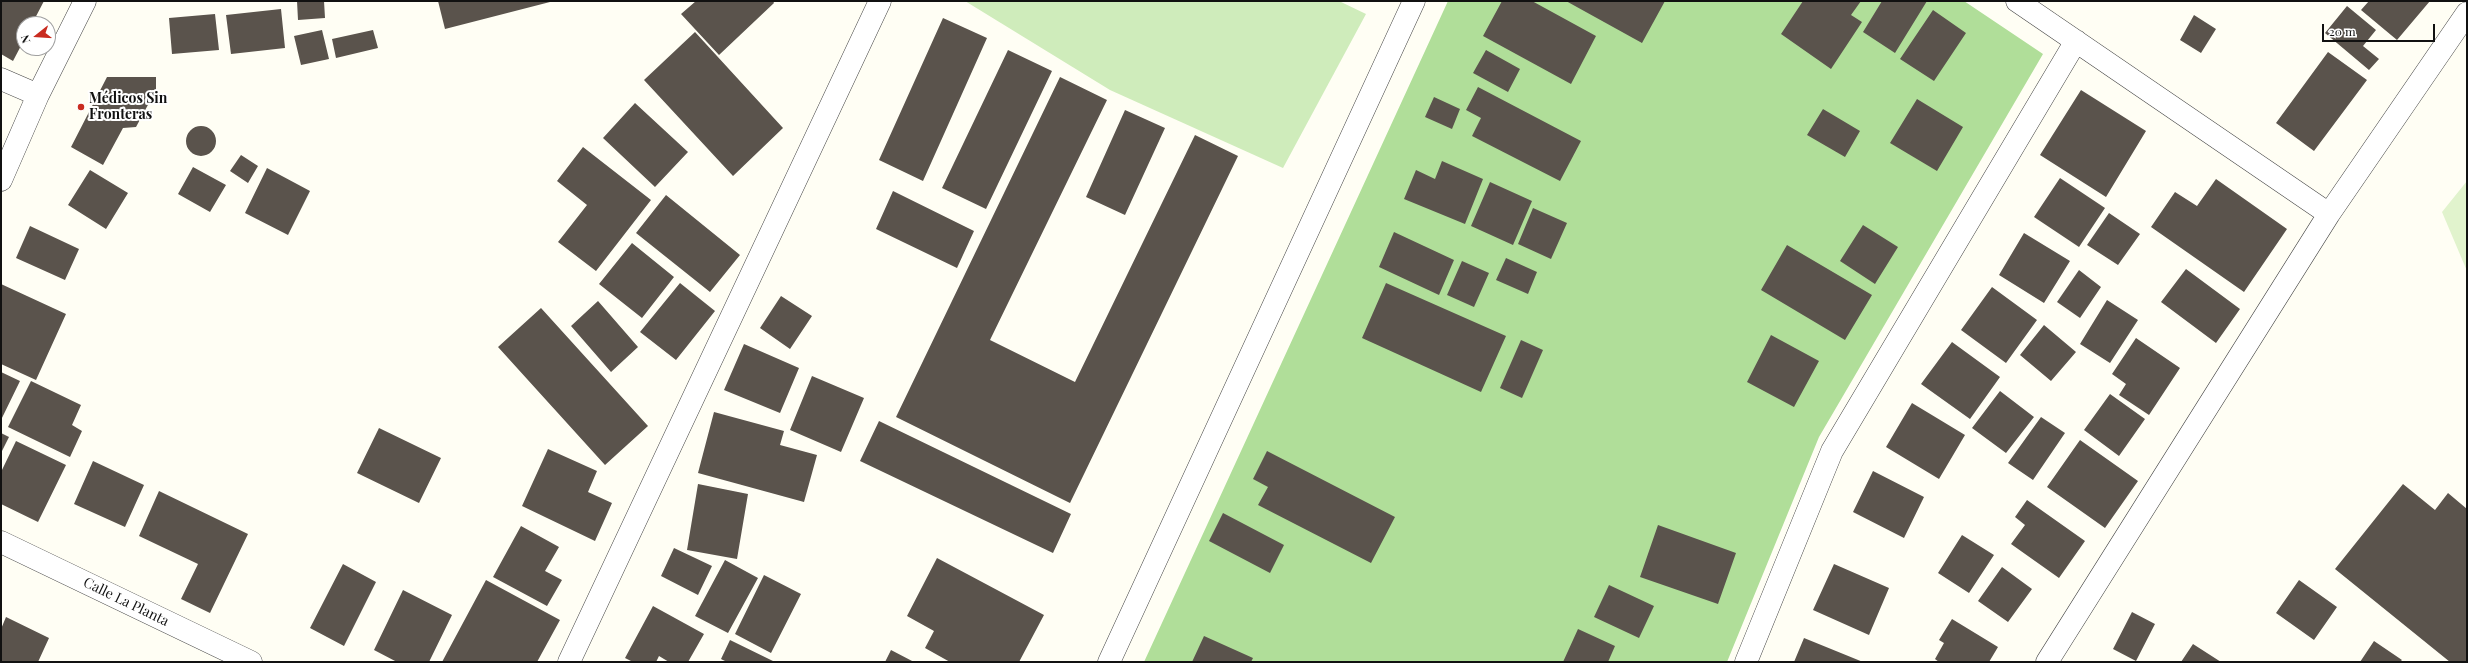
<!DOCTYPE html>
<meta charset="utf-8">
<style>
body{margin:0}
#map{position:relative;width:2468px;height:663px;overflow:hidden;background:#fffef4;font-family:"Playfair Display",serif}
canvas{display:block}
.frame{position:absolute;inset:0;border:2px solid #111;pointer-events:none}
.north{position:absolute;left:16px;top:16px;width:40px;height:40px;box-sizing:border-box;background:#fff;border:1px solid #a0a0a0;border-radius:50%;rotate:253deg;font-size:11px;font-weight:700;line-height:16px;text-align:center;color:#111}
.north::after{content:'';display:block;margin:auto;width:14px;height:18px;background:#c92c20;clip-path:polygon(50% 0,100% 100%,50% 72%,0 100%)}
.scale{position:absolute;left:2322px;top:24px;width:113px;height:18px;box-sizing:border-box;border:2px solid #111;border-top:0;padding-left:5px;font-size:12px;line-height:14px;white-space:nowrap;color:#111;-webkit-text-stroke:3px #fff;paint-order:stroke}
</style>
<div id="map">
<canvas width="2468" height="663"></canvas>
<div class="frame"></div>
<div class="north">N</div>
<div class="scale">20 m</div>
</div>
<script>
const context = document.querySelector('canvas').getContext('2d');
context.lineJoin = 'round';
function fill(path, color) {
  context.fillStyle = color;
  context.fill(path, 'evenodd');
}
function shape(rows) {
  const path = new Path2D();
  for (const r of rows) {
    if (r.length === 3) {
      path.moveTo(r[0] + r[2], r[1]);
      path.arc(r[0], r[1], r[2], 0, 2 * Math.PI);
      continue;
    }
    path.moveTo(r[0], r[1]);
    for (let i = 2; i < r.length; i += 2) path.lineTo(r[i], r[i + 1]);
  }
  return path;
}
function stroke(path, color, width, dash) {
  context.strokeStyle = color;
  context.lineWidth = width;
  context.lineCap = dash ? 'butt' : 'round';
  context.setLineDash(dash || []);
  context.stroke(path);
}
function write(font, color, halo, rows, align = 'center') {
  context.font = font + ' "Playfair Display",serif';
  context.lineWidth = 4;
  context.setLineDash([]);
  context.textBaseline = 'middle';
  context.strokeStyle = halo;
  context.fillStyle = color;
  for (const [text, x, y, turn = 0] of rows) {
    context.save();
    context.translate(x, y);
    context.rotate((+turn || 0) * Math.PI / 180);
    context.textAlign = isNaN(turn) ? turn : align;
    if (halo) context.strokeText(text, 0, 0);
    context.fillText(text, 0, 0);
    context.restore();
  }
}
fill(shape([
 [965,1,1339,1,1366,14,1283,168,1110,90]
]), '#cfecbb');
fill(shape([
 [1448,1,1964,1,2043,54,1819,437,1727,662,1144,662]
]), '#b0de99');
fill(shape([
 [2467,181,2467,271,2442,212]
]), '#e1f3cd');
fill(shape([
 [1,1,44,1,32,24,24,24,24,40,13,61,1,54],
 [297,1,324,1,325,18,298,20],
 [438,1,550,1,550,2,445,29],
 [696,1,773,1,774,3,719,55,681,14],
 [1502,1,1532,1,1596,36,1571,84,1483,36],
 [1566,1,1665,1,1642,43],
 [1803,1,1861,1,1851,15,1862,22,1831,69,1781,34],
 [1882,1,1927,1,1895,53,1863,32],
 [2369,1,2430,1,2397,40,2361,10],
 [2347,6,2376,30,2363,46,2379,59,2369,70,2325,33],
 [281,9,285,48,231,54,226,15],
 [1933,10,1966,33,1934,81,1900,59],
 [215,14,219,50,172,54,169,18],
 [2194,15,2216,29,2201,53,2180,40],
 [943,18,987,38,923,181,879,160],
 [322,30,329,59,301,65,294,36],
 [373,30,378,48,336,58,332,39],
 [695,32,783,128,733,176,644,80],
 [1008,50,1052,71,986,209,942,188],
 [1486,50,1520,69,1508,92,1473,73],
 [2328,52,2367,80,2314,151,2276,123],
 [107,77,156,77,156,90,136,127,123,128,103,165,71,147],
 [1060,77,1107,100,990,340,1075,382,1195,135,1238,156,1070,503,896,417],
 [1478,87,1581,141,1560,181,1472,136,1481,118,1466,110],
 [2081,90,2146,131,2106,197,2040,155],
 [1434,97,1460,109,1452,129,1425,117],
 [1917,99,1963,127,1937,171,1890,143],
 [635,103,688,152,655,187,603,138],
 [1823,109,1860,131,1845,157,1807,135],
 [1125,110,1165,128,1125,215,1086,197],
 [201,141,15],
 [583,147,651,200,596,271,558,242,587,205,557,181],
 [241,155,258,166,248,183,230,171],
 [1442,161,1483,179,1465,224,1404,199,1416,170,1435,179],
 [193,167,226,185,210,212,178,194],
 [267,168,310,191,288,235,245,213],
 [90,170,128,193,106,229,68,205],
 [2060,178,2105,208,2079,247,2034,217],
 [2216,179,2287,229,2244,292,2151,227,2175,192,2197,206],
 [1490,182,1532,201,1513,245,1471,226],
 [893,191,974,231,957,268,876,229],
 [666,195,740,255,710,292,636,233],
 [1533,208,1567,223,1551,259,1518,244],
 [2109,213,2140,234,2118,265,2087,245],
 [1863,225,1898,247,1875,284,1840,261],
 [30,226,79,249,65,280,16,258],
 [1394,232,1454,260,1439,295,1379,267],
 [2024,233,2070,261,2044,303,1999,275],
 [632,243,674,277,642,318,599,284],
 [1787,245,1872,295,1845,340,1761,290],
 [1506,258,1537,272,1528,294,1496,280],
 [1462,261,1489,273,1474,307,1447,295],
 [2186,269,2240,309,2216,343,2161,302],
 [2079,270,2101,287,2080,318,2057,302],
 [680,283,715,311,676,360,640,332],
 [1386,283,1506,336,1481,392,1362,338],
 [1,284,66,314,36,380,1,364],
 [1992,287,2037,320,2006,363,1961,330],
 [781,296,812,316,790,349,760,328],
 [2107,300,2138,320,2110,363,2080,344],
 [598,301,638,347,611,372,571,326],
 [541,308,648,426,605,465,498,347],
 [2044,325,2076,352,2051,381,2020,355],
 [1771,335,1819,361,1794,407,1747,382],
 [2136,338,2180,368,2149,415,2119,395,2126,384,2112,374],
 [1521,340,1543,350,1522,398,1500,388],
 [1952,342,2000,377,1970,419,1921,384],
 [744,344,799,368,780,413,724,390],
 [1,372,20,381,1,420],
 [812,376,864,398,841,452,790,430],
 [31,381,81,405,72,425,82,431,70,457,8,427],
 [2000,391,2034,417,2006,453,1972,428],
 [2110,394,2145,419,2119,456,2084,430],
 [1912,403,1965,435,1939,479,1886,447],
 [714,412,784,431,780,445,817,455,804,502,698,473],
 [2041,417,2065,433,2033,480,2008,463],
 [879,421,1071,514,1053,553,860,461],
 [379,428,441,458,419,503,357,473],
 [1,433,9,437,1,453],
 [2080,440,2138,481,2105,528,2047,487],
 [16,441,66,465,38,522,1,504,1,472],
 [548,449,597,471,588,492,612,503,595,541,522,506],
 [1267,451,1395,517,1371,563,1258,505,1268,487,1253,479],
 [93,461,144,485,125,527,74,504],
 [1873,471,1924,497,1904,538,1853,512],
 [698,484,748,494,737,559,687,550],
 [2403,484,2435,510,2448,493,2467,509,2467,662,2450,662,2335,569],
 [159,491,248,534,210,613,181,599,198,564,139,536],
 [2027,500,2085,541,2059,578,2011,544,2025,525,2015,517],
 [1223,513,1284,545,1270,573,1209,541],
 [1658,525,1736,553,1718,604,1640,577],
 [521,526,559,547,545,571,562,580,547,606,493,577],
 [1962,535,1994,555,1969,593,1938,573],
 [674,548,712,566,698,595,661,576],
 [937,558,1044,615,1019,662,950,662,925,648,934,631,907,616],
 [725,560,758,578,728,633,695,616],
 [343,564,376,582,344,646,310,628],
 [1834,564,1889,588,1869,635,1813,610],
 [2002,567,2032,589,2008,622,1978,601],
 [764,575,801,594,771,653,735,634],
 [486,580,560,620,537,662,442,662],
 [2299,580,2337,607,2314,640,2276,613],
 [1609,585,1654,606,1639,638,1594,617],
 [403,590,452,615,429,662,397,662,374,650],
 [653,606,704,634,688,662,669,662,659,656,656,662,633,662,625,658],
 [2132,612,2155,624,2136,661,2113,649],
 [6,617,49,638,38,662,1,662,1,629],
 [1952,619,1998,647,1989,662,1939,662,1935,659,1944,643,1939,640],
 [1578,629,1615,646,1608,662,1563,662],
 [1204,636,1253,658,1251,662,1192,662],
 [1804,638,1863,662,1794,662],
 [730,640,775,662,727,662,721,659],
 [2374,641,2402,660,2400,662,2360,662],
 [2193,644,2221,662,2181,662],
 [891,650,914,662,885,662]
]), '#5a534c');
const minor = shape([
 [2017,1,2329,214],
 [1,79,38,95],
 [1,180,38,95,85,1],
 [1,542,251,662],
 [569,662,880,1],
 [1109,662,1414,1],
 [1746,662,1832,451,2076,41],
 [2047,662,2329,214,2467,13]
]);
stroke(minor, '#444', 23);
stroke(minor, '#fff', 22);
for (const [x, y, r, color] of [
 [81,107,4,"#c92c20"]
]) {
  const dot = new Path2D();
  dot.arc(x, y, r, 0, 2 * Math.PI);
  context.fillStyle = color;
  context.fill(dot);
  stroke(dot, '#fff', 1.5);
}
write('bold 14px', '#111', '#fff', [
 ["Médicos Sin",89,99],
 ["Fronteras",89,115]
], 'left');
write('14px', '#111', '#fff', [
 ["Calle La Planta",126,602,26]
]);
</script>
